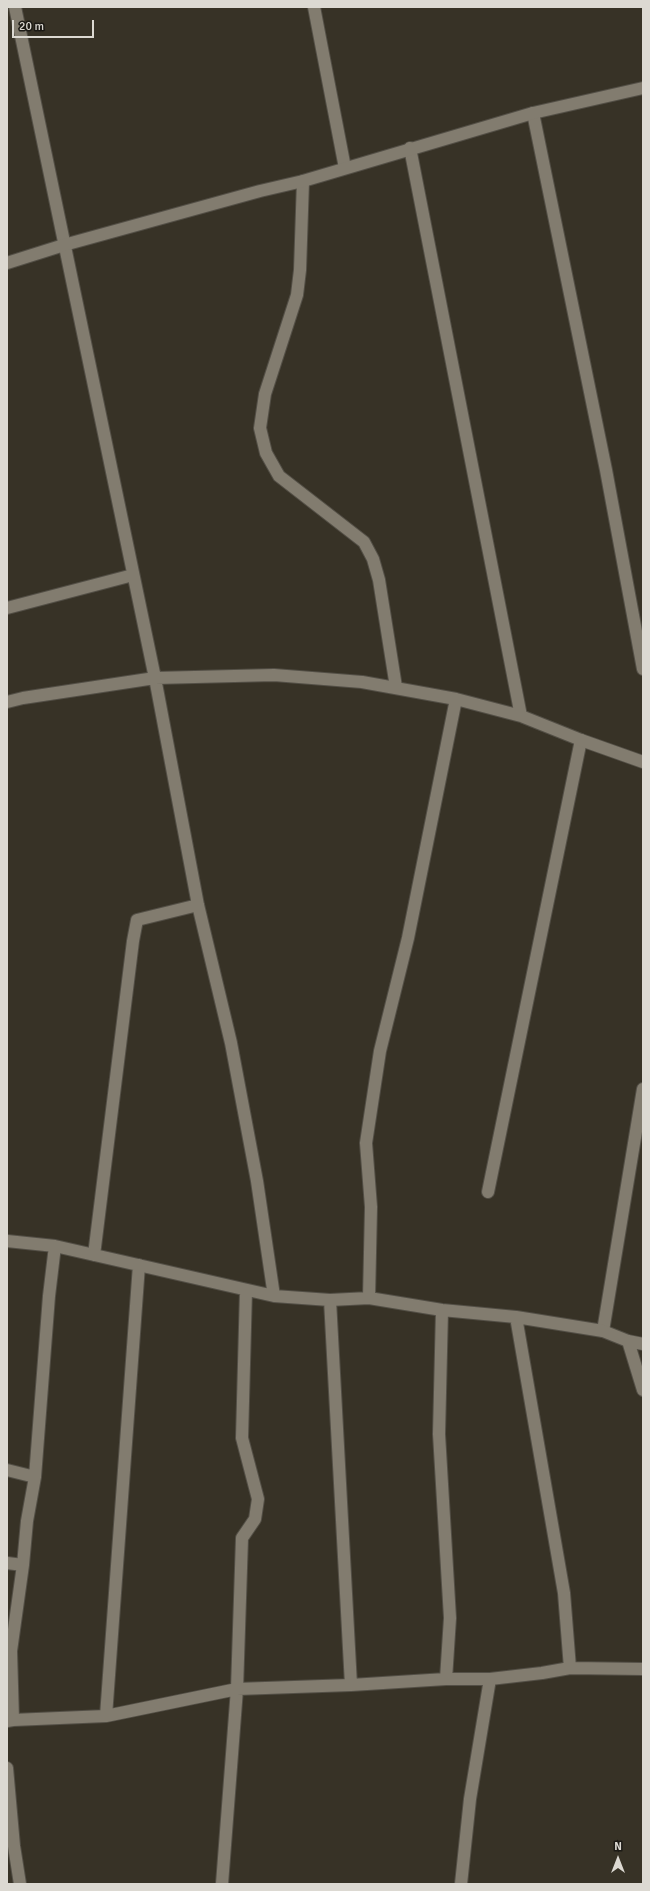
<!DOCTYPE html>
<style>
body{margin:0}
#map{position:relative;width:650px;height:1891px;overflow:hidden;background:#373226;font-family:Signika,sans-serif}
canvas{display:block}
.frame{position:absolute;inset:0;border:8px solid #dcd9d2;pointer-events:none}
.north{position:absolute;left:598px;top:1839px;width:40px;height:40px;-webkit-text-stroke:3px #1c1a15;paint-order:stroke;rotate:0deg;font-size:11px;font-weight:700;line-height:16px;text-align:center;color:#dcd9d2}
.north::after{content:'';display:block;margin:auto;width:14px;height:18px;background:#dcd9d2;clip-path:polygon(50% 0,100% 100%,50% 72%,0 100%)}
.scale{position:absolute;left:12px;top:20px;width:82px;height:18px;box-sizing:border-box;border:2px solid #dcd9d2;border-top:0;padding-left:5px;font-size:12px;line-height:14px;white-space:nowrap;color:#dcd9d2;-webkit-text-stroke:3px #1c1a15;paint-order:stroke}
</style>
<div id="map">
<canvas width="650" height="1891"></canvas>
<div class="frame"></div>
<div class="north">N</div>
<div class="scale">20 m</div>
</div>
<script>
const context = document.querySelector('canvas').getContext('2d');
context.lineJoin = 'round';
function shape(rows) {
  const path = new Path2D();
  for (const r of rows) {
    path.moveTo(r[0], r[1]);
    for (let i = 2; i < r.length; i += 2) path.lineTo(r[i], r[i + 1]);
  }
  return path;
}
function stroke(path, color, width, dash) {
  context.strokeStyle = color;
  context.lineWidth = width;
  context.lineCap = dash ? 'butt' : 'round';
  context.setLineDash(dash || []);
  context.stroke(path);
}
const lane = shape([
 [488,1192,581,740],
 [603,1331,643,1089]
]);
const street = shape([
 [15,7,155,678,198,905,231,1043,257,1181,274,1296],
 [314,7,345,168],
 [533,113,606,470,643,669],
 [410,148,521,716],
 [303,181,300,270,297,295,265,394,260,428,266,453,279,476,364,542,373,559,379,580,396,687],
 [7,608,133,575],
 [7,702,23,698,155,678,274,675,362,682,456,699,521,716,581,740,643,762],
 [7,1241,55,1246],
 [94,1255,133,941,137,920,198,905],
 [369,1298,371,1207,366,1143,380,1051,408,938,456,699],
 [330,1300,351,1685],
 [442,1310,439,1434,450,1618,446,1679],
 [516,1317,564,1593,570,1668],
 [628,1341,643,1390],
 [7,1470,35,1477],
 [7,1563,23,1565],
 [106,1716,139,1265],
 [13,1720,11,1651,23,1565,27,1521,35,1477,49,1296,55,1246,274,1296,330,1300,369,1298,442,1310,516,1317,603,1331,628,1341,643,1344],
 [7,1721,13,1720,106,1716,237,1689,351,1685,446,1679,490,1679,542,1673,570,1668,643,1669],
 [7,1768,14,1846,20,1884],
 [222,1884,237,1689,242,1538,255,1519,258,1499,242,1438,246,1290],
 [461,1884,470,1799,490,1679]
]);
const secondary = shape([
 [7,263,64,245,260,191,303,181,533,113,643,88]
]);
stroke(lane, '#534f46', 14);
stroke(street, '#534f46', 14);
stroke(secondary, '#534f46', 14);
stroke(lane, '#827c6f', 12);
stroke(street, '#827c6f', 12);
stroke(secondary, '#827c6f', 12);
</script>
